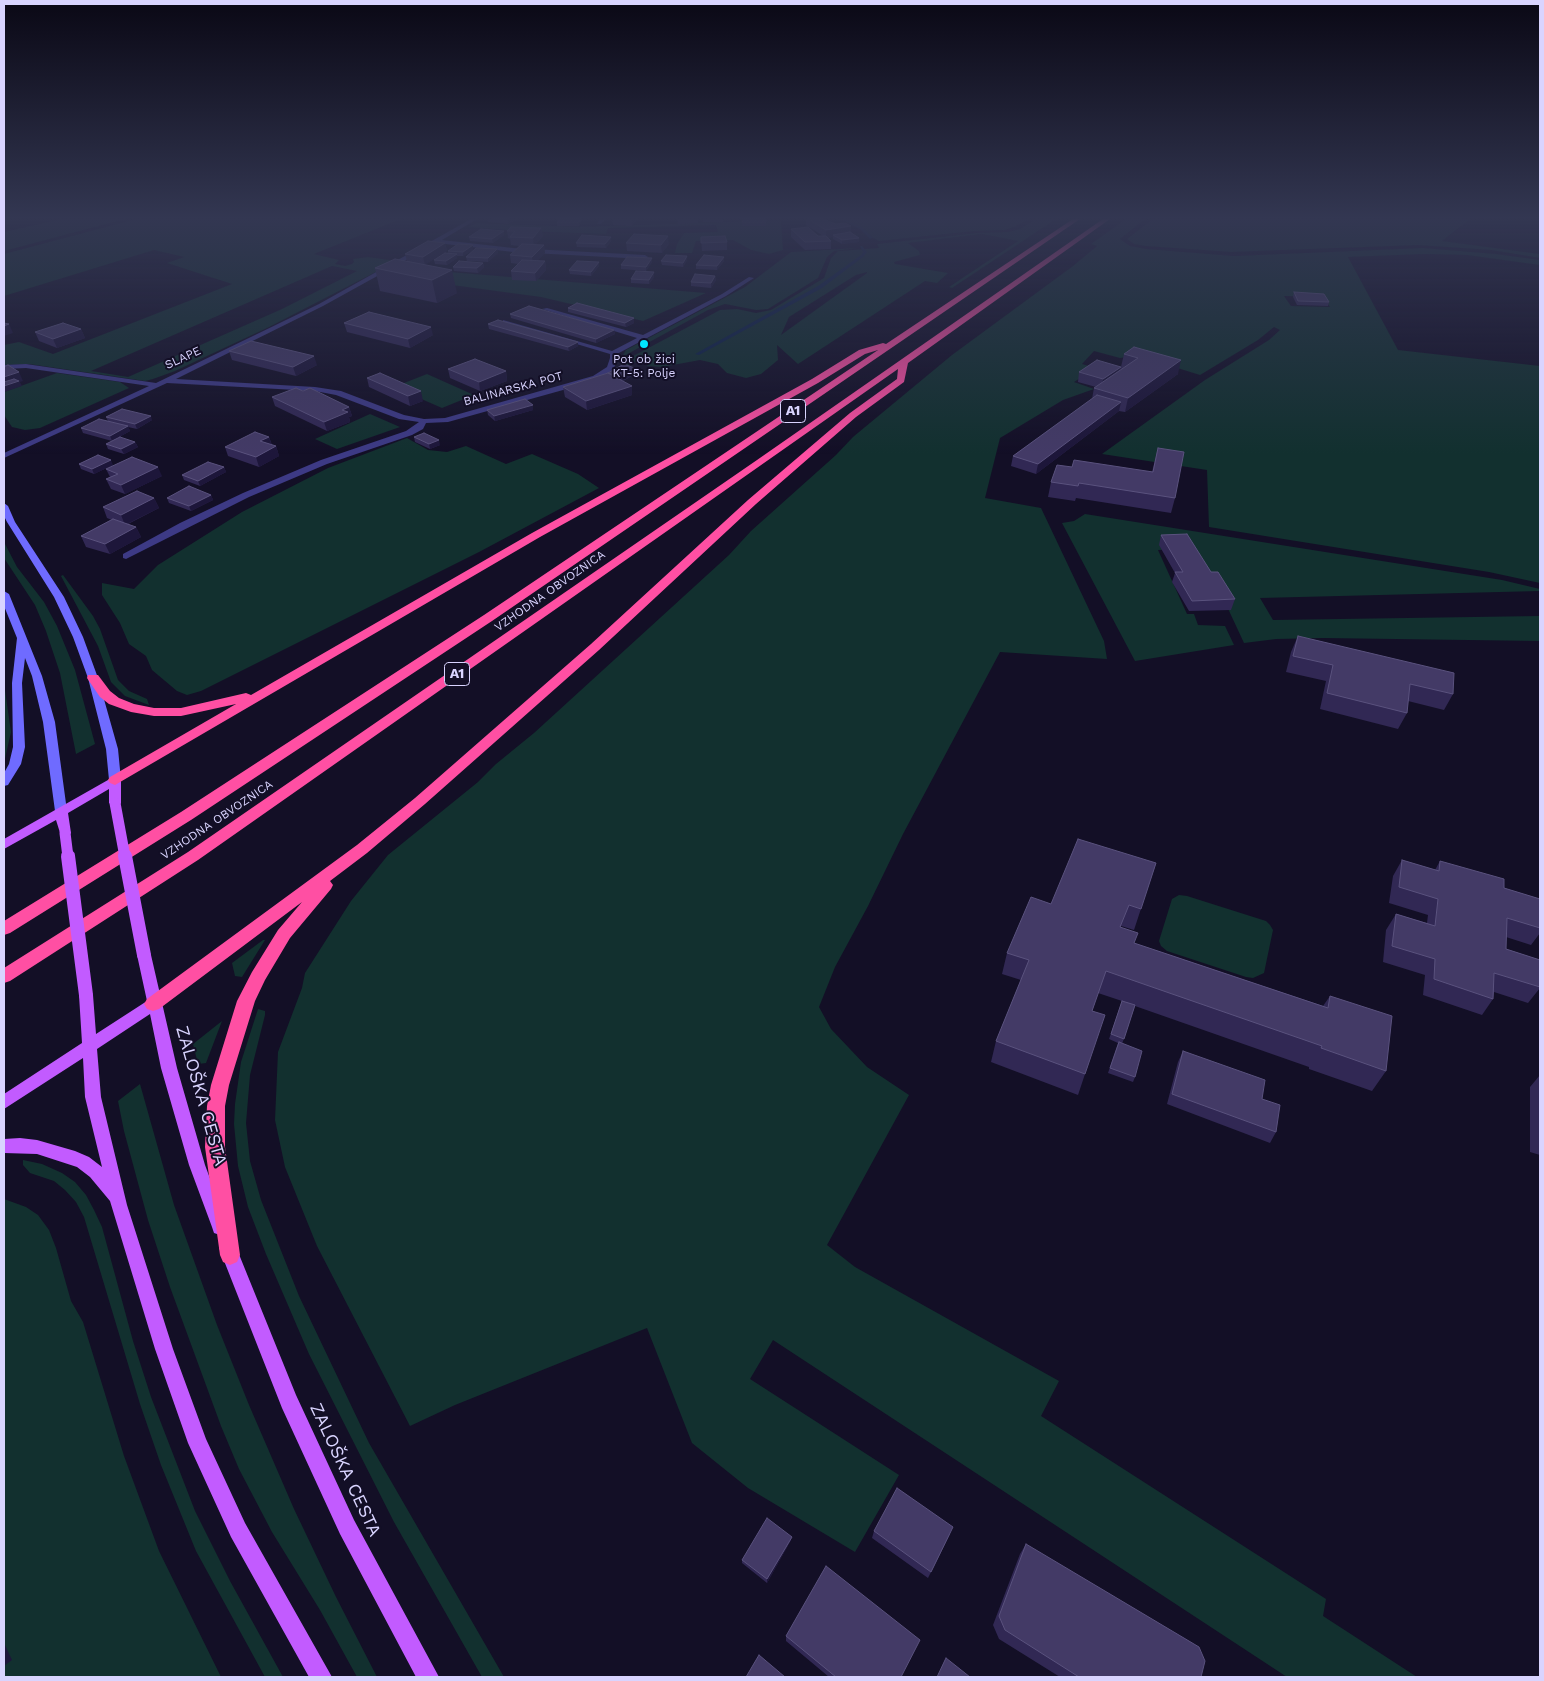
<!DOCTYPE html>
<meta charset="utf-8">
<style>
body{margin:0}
#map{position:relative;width:1544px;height:1681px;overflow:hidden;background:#130f26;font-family:"Work Sans",sans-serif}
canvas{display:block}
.frame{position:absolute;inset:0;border:5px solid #d9d4ff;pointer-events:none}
</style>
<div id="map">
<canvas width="1544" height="1681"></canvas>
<div class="frame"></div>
</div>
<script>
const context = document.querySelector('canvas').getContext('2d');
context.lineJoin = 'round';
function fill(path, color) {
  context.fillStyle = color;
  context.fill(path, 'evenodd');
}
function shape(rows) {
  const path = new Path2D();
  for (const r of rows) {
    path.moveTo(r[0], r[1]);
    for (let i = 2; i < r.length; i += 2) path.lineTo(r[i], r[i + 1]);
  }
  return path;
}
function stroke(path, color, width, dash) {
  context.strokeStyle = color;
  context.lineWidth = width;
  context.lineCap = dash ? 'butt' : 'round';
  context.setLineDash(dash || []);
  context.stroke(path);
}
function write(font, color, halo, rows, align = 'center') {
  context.font = font + ' "Work Sans",sans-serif';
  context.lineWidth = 4;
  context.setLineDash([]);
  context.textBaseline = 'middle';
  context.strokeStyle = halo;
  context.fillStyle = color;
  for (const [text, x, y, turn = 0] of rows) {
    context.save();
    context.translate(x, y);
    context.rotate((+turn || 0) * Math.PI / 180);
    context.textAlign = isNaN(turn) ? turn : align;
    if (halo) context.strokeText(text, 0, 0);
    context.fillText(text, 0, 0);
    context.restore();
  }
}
fill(shape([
 [62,219,125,219,4,251,4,232],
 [136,219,401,219,314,254,339,260,335,264,345,266,352,264,354,262,353,259,368,257,397,261,269,327,175,371,153,379,145,381,29,364,4,365,4,345,19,342,53,354,232,284,167,263,184,257,154,250,4,296,4,254],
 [332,266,357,271,282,309,128,377,91,371],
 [839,219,1029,219,1016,226,1005,230,975,231,879,241,868,235,863,229],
 [1036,219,1056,219,952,288,949,287,1018,241,982,234,908,243,919,251,920,255,894,262,895,264,948,273,937,283,925,281,798,364,777,345,778,360,761,374,746,378,727,373,718,364,700,360,662,367,648,366,640,360,627,366,620,363,720,310,737,309,756,313,771,310,824,278,831,258,838,251,879,248,877,244,976,233,1008,232,1020,229],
 [867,272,867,273,781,335,789,317,856,275],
 [1126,219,1145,219,1120,239,1130,246,1146,249,1234,256,1423,248,1496,254,1540,260,1540,265,1467,255,1424,254,1348,257,1398,350,1540,366,1540,583,1489,572,1209,527,1207,470,1102,454,1205,380,1269,340,1280,330,1274,327,1258,340,1200,375,1142,357,1133,356,1120,358,1094,351,1082,364,1096,368,1074,382,1094,389,1063,400,1000,438,985,498,1041,508,1104,641,1107,659,1000,652,903,834,868,906,835,967,819,1007,831,1029,867,1067,909,1095,827,1245,855,1267,1059,1381,1041,1416,1326,1599,1323,1616,1417,1677,1287,1677,773,1340,750,1379,899,1475,855,1552,748,1488,692,1443,647,1328,455,1405,410,1426,317,1246,285,1167,275,1120,278,1052,302,988,305,973,351,901,388,855,478,782,496,764,534,733,729,555,751,531,836,455,853,437,952,355,1073,266,1097,246,1091,244],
 [1284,296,1323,297,1330,307,1291,306],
 [1153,219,1470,219,1442,241,1540,254,1540,258,1491,250,1418,245,1231,252,1146,246,1134,244,1127,239],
 [781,220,783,250,769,254,751,250,733,240,696,241,692,253,675,253,677,244,684,233,718,232,716,225,608,228,606,234,520,231,469,227,476,223,580,227],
 [858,248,834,251,827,257,818,278,768,309,756,310,725,304,708,310,622,357,626,350,745,287,791,252],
 [400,268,706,293,643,321,541,297,385,276],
 [57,373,120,382,129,388,40,428,25,430,12,427,4,415,4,392],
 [427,374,474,395,442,408,394,387],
 [370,414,400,427,337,449,315,439],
 [407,438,428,450,447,452,466,446,506,464,532,454,578,474,599,488,479,552,201,691,187,695,177,691,152,670,146,656,129,644,120,623,102,595,102,583,134,589,158,565,242,512,328,468],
 [1085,514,1502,580,1540,589,1540,591,1260,598,1273,620,1540,616,1540,641,1323,638,1276,639,1244,643,1217,585,1183,549,1158,550,1187,614,1194,614,1198,625,1225,626,1234,645,1135,661,1062,523,1074,521],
 [4,542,17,567,44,602,57,626,75,670,95,744,76,754,60,673,46,631,35,605,4,558],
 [63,575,93,616,100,629,118,680,129,691,147,699,149,705,125,696,111,682,98,646,61,576],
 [4,683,11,732,4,763],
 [1179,895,1187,896,1266,921,1270,925,1273,930,1264,973,1253,978,1246,977,1167,951,1161,946,1159,941,1172,899],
 [263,940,265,940,242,977,235,976,232,963],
 [258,1009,265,1011,265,1015,250,1075,246,1123,250,1161,261,1200,299,1296,369,1443,504,1677,482,1677,394,1522,309,1354,266,1254,248,1207,238,1166,234,1124,235,1104,241,1062],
 [222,1021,206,1063,198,1064,193,1044],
 [140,1084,174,1205,217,1325,249,1405,294,1509,336,1597,377,1677,357,1677,320,1610,272,1532,239,1469,221,1426,170,1287,148,1220,124,1131,118,1101],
 [23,1160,42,1164,62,1173,75,1182,86,1195,94,1210,102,1227,133,1341,151,1397,195,1511,230,1581,283,1677,265,1677,196,1551,161,1465,140,1404,84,1217,76,1202,65,1190,54,1181,30,1173,23,1165],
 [4,1199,26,1207,38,1215,49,1230,56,1248,71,1301,83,1322,124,1456,159,1551,221,1677,4,1677]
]), '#12302f');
fill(shape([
 [840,219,844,219,862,227,873,238,870,239,860,229,840,219],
 [860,246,862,246,867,252,863,257,822,288,699,355,695,354,818,286,861,255,863,252,860,246]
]), '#0c2248');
fill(shape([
 [471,219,477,219,442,240,513,248,645,255,648,257,645,259,513,252,437,243,323,306,176,379,315,387,341,391,404,415,424,419,445,418,593,376,607,367,610,358,610,354,503,322,503,320,612,351,637,338,542,309,547,308,643,335,722,294,749,277,754,278,726,296,617,354,618,358,613,370,599,380,448,422,426,423,423,429,412,435,327,464,249,497,126,559,123,558,123,554,180,523,243,493,321,460,406,431,419,422,399,419,336,395,315,391,167,383,4,458,4,453,149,386,26,368,4,369,4,365,26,364,156,383,319,304,471,219],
 [600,219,606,219,601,224,597,224,600,219]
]), '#3d3a85');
fill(shape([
 [4,503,8,506,15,522,64,597,83,637,98,678,118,749,121,780,119,783,115,784,109,780,106,749,88,678,73,637,54,597,7,522,4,516,4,503],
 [4,591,9,594,42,676,55,722,67,811,61,815,55,811,43,722,32,676,25,658,22,683,25,747,21,764,8,785,4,786,4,773,9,764,13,747,12,683,17,638,4,606,4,591]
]), '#6f6bff');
fill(shape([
 [115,776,121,780,121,803,119,806,115,807,109,803,109,789,68,813,71,833,69,836,61,836,56,820,4,849,4,839,115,776],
 [144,950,149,951,151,955,177,1068,205,1165,228,1227,226,1233,220,1235,214,1233,212,1227,189,1165,161,1068,150,1014,97,1049,101,1097,127,1205,173,1349,206,1439,245,1523,332,1677,309,1677,231,1537,188,1443,155,1349,110,1201,90,1177,77,1167,37,1154,4,1153,4,1139,20,1138,37,1140,75,1151,89,1157,102,1167,85,1097,83,1058,4,1109,4,1094,82,1043,79,995,81,991,86,989,91,991,93,995,96,1034,147,1001,137,955,139,951,144,950],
 [228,1240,234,1242,296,1395,354,1520,439,1677,416,1677,340,1534,282,1408,219,1248,222,1242,228,1240]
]), '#c25bff');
fill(shape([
 [1073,219,1080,219,492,621,191,820,10,933,4,935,4,921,181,812,484,615,878,350,865,354,818,383,540,537,115,785,110,783,108,780,110,777,236,704,181,716,154,716,131,712,109,704,100,697,87,678,88,675,98,675,110,691,119,698,134,704,154,708,181,708,246,693,251,695,532,533,812,379,859,350,883,343,886,344,1073,219],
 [1103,219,1110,219,908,363,904,382,856,417,756,504,599,650,425,804,367,853,330,881,333,885,331,889,290,938,265,980,255,1001,229,1085,225,1106,225,1147,240,1255,237,1262,230,1265,223,1262,220,1255,205,1147,207,1106,211,1085,237,1001,252,972,278,930,302,902,159,1009,153,1011,147,1009,144,1004,147,999,357,845,415,798,591,644,748,500,850,413,897,379,898,369,198,860,10,981,4,983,4,968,188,852,757,460,1103,219]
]), '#ff4fa3');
stroke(shape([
 [115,803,125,857],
 [65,833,68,857]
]), '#c25bff', 11);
stroke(shape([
 [68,856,86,995],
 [125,856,144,955]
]), '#c25bff', 14);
fill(shape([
 [488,219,517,219,508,224,488,222],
 [583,219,579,226,557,226,557,222],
 [612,219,638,219,632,226,613,225],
 [677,219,698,219,698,223,678,224],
 [702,219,723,219,723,222,703,222],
 [743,219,766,219,766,226,742,226],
 [806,219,823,219,851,232,859,238,859,242,842,244,833,239,833,237,828,238,831,241,831,249,805,250,791,237,791,229,818,236,823,236,806,225],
 [541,228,543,236,535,245,544,245,545,253,537,261,545,261,546,270,536,281,512,280,511,271,518,264,511,263,510,255,519,246,511,245,510,239,508,238,507,231],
 [504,231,504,235,493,243,470,241,469,237],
 [611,237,611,241,606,248,577,247,576,243],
 [701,237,727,242,727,250,702,251],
 [445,243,447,251,425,264,457,293,437,303,380,291,375,268,407,261,405,254],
 [626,243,669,244,662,253,627,251],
 [497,249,498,253,488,262,467,261,466,257],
 [473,250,463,256,457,256,457,258,447,265,435,264,434,260,448,253,448,251],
 [687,256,687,260,683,267,662,265,661,261],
 [724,257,724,261,717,270,696,269,696,265],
 [599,262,599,266,591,276,570,274,569,270],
 [652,262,646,271,621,269,621,265],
 [483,263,484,267,478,273,454,271,453,267],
 [715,276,716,280,711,288,691,286,691,282],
 [654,277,649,284,631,283,631,279],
 [1294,292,1329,302,1328,306,1297,305,1293,297],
 [568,308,634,318,634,323,626,327,568,312],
 [510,314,614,330,615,334,596,343,511,318],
 [344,323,433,335,410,348,347,332],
 [488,324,578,342,578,346,569,351,489,329],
 [81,329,85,338,57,348,39,341,35,332],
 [1134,347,1178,374,1125,412,1119,411,1036,474,1011,466,1013,456,1092,399,1094,388,1096,387,1078,382,1079,372,1121,367,1124,354],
 [229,351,317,365,296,376,232,360],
 [448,369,506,371,507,381,480,391,450,378],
 [608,373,637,373,623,381,632,386,632,395,587,410,565,397,563,387],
 [367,378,423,401,410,406,369,387],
 [303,391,349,407,352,416,349,417,350,422,327,431,275,406,272,397],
 [487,410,533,410,495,421,488,415],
 [106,417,152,420,137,429,128,427,130,431,112,441,83,433,81,428,108,421],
 [269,437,272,445,276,446,279,456,259,467,228,456,225,447],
 [414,437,440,445,430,449,415,442],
 [135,442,138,447,124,454,108,449,106,444],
 [1158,448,1175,498,1171,513,1076,498,1075,501,1048,497,1051,482,1072,467,1152,472],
 [79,464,113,465,94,474,81,469],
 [224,467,226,472,200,486,184,480,182,475],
 [106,469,162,476,125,494,111,489,106,479,110,477],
 [211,495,213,500,191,511,169,503,167,498],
 [154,498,159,508,128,524,136,527,141,537,110,554,86,547,81,536,112,520,107,518,103,507],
 [1161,535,1211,572,1235,599,1231,610,1189,611,1172,582,1175,573,1159,545],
 [1298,636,1453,694,1444,710,1408,701,1407,713,1398,729,1320,709,1326,681,1286,672,1291,652],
 [1402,860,1435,870,1440,861,1504,888,1540,899,1540,933,1531,945,1506,937,1506,949,1540,960,1540,988,1528,1003,1494,992,1493,999,1482,1015,1423,995,1425,975,1383,962,1386,930,1396,914,1427,923,1428,915,1389,903,1393,876],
 [1156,863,1134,930,1121,926,1121,927,1134,943,1323,1006,1330,996,1386,1071,1372,1091,1309,1069,1309,1067,1135,1006,1122,1044,1135,1077,1133,1082,1108,1073,1118,1043,1109,1039,1122,1001,1098,993,1092,1011,1085,1074,1078,1095,991,1062,996,1041,1021,980,1002,974,1007,953,1051,904],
 [1183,1051,1262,1099,1276,1132,1270,1143,1167,1104,1178,1062],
 [1540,1075,1540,1155,1530,1152,1530,1087],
 [874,1531,950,1534,928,1578,872,1538],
 [791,1540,767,1583,742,1563,742,1560],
 [1026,1544,1201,1677,1060,1677,999,1639,993,1625,1020,1554],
 [786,1636,901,1677,829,1677,786,1641]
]), '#312854');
fill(shape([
 [510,219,517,219,508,224,507,220],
 [581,219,583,219,579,226,579,222],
 [631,219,638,219,632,226],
 [851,226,851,234,833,235,833,237,826,238,826,230],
 [541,228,543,236,534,246,533,238],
 [504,231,504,235,493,243,492,239],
 [668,236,669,244,662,253,661,245],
 [611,237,611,241,606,248,605,244],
 [859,238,859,242,842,244,842,240],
 [445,243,447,251,425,265,423,257],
 [473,245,473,250,463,256,463,252],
 [544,245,545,253,533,265,532,257],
 [497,249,498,253,488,262,488,258],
 [457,254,457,258,447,265,446,261],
 [687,256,687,260,683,267,683,263],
 [724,257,724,261,717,270,717,266],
 [652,258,652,262,646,271,646,267],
 [545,261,546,270,536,281,535,273],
 [599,262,599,266,591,276,591,272],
 [483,263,484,267,478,273,477,268],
 [452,270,457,293,437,303,432,280],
 [654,272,654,277,649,284,649,280],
 [715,276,716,280,711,288,711,283],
 [634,318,634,323,626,327,625,323],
 [9,324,13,333,4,336,4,326],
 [431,327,433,335,410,348,408,339],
 [81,329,85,338,57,348,53,339],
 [614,330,615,334,596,343,596,339],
 [578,342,578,346,569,351,568,347],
 [314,356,317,365,296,376,293,367],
 [1181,360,1178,374,1125,412,1128,398],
 [1121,367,1119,376,1101,389,1103,379],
 [637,369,637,373,622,381,621,377],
 [506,371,507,381,480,391,479,382],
 [19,372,23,381,20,382,22,386,4,392,4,377],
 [632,386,632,395,587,410,586,401],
 [421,391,423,401,410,406,408,396],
 [1121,402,1119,411,1036,474,1038,464],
 [533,405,533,410,495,421,494,416],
 [349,407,352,416,349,417,350,422,327,431,324,422,342,410],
 [151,416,152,420,137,429,135,424],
 [128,426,130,431,112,441,110,436],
 [269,437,272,446,260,441],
 [439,440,440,445,430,449,429,444],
 [135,442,138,447,124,454,121,449],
 [276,446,279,456,259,467,256,457],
 [111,460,113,465,94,474,92,469],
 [158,467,162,476,125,494,121,485],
 [224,467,226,472,200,486,198,481],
 [211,495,213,500,191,511,189,506],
 [154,498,159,508,125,525,121,515],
 [136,527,141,537,110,554,105,544],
 [792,1537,791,1540,767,1583,767,1579],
 [4,1643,12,1660,4,1666]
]), '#1d163a');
const building = shape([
 [494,219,510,219,507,220,494,219],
 [559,219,581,219,579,222,557,222,559,219],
 [743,219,766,219,766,222,742,222,743,219],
 [808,219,823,219,836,224,845,223,851,226,826,230,808,219],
 [511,227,541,228,533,238,510,237,515,231,507,231,511,227],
 [808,227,818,236,826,236,831,241,805,242,791,229,808,227],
 [481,229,504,231,492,239,469,237,481,229],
 [850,232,859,238,842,240,833,235,850,232],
 [634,234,668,236,661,245,626,243,634,234],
 [582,235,611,237,605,244,576,243,582,235],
 [725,236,727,242,701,243,701,237,725,236],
 [428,241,445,243,423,257,405,254,428,241],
 [458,244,473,245,463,252,448,251,458,244],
 [522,244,544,245,532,257,510,255,522,244],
 [476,248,497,249,488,258,466,257,476,248],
 [445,253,457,254,446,261,434,260,445,253],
 [666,255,687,256,683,263,661,261,666,255],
 [704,255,724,257,717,266,696,265,704,255],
 [627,257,652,258,646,267,621,265,627,257],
 [395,259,452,270,432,280,375,268,395,259],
 [522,260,545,261,535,273,511,271,522,260],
 [459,261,483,263,477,268,453,267,459,261],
 [577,261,599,262,591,272,569,270,577,261],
 [636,271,654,272,649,280,631,279,636,271],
 [695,274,715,276,711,283,691,282,695,274],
 [1294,292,1324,294,1329,302,1298,301,1294,292],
 [577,303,634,318,625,323,568,308,577,303],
 [529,306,614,330,596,339,510,314,529,306],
 [369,312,431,327,408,339,344,323,369,312],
 [498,320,578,342,568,347,488,324,498,320],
 [4,323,9,324,4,326,4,323],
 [63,323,81,329,53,339,35,332,63,323],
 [251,341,314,356,293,367,229,351,251,341],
 [1134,347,1181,360,1128,398,1094,388,1138,358,1124,354,1134,347],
 [475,359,506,371,479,382,448,369,475,359],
 [1097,360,1121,367,1103,379,1079,372,1097,360],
 [624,364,637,369,621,377,608,373,624,364],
 [8,365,19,372,4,377,4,367,8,365],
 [380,373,421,391,408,396,367,378,380,373],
 [608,373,632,386,586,401,563,387,608,373],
 [14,379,19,381,4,386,4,382,14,379],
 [296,388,303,391,310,388,349,407,342,410,348,412,324,422,272,397,296,388],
 [1097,395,1121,402,1038,464,1013,456,1097,395],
 [525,399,533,405,494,416,487,410,525,399],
 [122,409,151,416,135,424,106,417,122,409],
 [99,419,128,426,110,436,81,428,99,419],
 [255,432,269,437,260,441,276,446,256,457,225,447,255,432],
 [424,433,439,440,429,444,414,437,424,433],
 [120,437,135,442,121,449,106,444,120,437],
 [1158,448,1184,452,1175,498,1079,483,1078,486,1051,482,1057,465,1072,467,1074,460,1153,472,1158,448],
 [98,455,111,460,92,469,79,464,98,455],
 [132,457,158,467,121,485,106,479,118,474,106,469,132,457],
 [208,462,224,467,198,481,182,475,208,462],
 [189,486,211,495,189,506,167,498,189,486],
 [137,491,154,498,121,515,103,507,137,491],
 [113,519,136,527,105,544,81,536,113,519],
 [1187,534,1211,572,1218,572,1235,599,1192,601,1175,572,1183,572,1161,535,1187,534],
 [1298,636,1454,673,1453,694,1410,684,1407,713,1327,693,1333,665,1293,656,1298,636],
 [1078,839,1156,863,1141,909,1129,905,1120,927,1138,933,1134,943,1328,1008,1330,996,1392,1016,1386,1071,1321,1048,1322,1046,1106,971,1092,1011,1105,1015,1085,1074,996,1041,1029,960,1007,953,1031,897,1051,904,1078,839],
 [1402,860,1439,871,1440,861,1504,879,1504,888,1540,899,1540,928,1507,918,1506,949,1540,960,1540,987,1494,973,1493,999,1434,979,1435,959,1392,946,1396,914,1435,926,1438,899,1399,887,1402,860],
 [1122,1001,1135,1005,1124,1039,1111,1034,1122,1001],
 [1119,1042,1142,1051,1135,1077,1110,1068,1119,1042],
 [1183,1051,1265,1080,1262,1099,1280,1105,1276,1132,1172,1094,1183,1051],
 [897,1488,953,1527,931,1572,874,1531,897,1488],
 [767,1518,792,1537,767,1579,742,1560,767,1518],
 [1026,1544,1199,1647,1205,1661,1201,1677,1079,1677,1005,1630,999,1616,1026,1544],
 [826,1566,920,1640,901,1677,836,1677,786,1636,826,1566],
 [759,1655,785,1677,746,1677,759,1655],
 [946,1658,970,1677,937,1677,946,1658]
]);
fill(building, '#433a66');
stroke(building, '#5a527e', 1);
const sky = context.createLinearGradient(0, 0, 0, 454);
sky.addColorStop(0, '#0a0815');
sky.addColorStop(0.48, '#333752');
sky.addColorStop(1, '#33375200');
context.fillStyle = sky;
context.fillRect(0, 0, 1544, 454);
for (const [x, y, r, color] of [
 [644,344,5,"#00e5ff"]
]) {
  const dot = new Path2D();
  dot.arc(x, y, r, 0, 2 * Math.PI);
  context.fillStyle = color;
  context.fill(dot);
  stroke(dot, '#130f26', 2);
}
write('12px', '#d9d4ff', '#130f26', [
 ["SLAPE",183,358,-25],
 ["BALINARSKA POT",513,389,-15],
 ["VZHODNA OBVOZNICA",550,591,-35],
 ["VZHODNA OBVOZNICA",217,820,-34]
]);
write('12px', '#d9d4ff', '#130f26', [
 ["Pot ob žici",644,359],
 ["KT-5: Polje",644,373]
]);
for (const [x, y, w] of [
 [793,411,25],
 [457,674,25]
]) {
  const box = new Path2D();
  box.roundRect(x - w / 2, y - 11.5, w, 23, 4);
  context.fillStyle = '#130f26';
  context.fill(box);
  stroke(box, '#d9d4ff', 1);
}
write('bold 14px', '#d9d4ff', null, [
 ["A1",793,411],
 ["A1",457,674]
]);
write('18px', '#d9d4ff', '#130f26', [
 ["ZALOŠKA CESTA",201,1096,74],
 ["ZALOŠKA CESTA",345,1470,65]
]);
</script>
